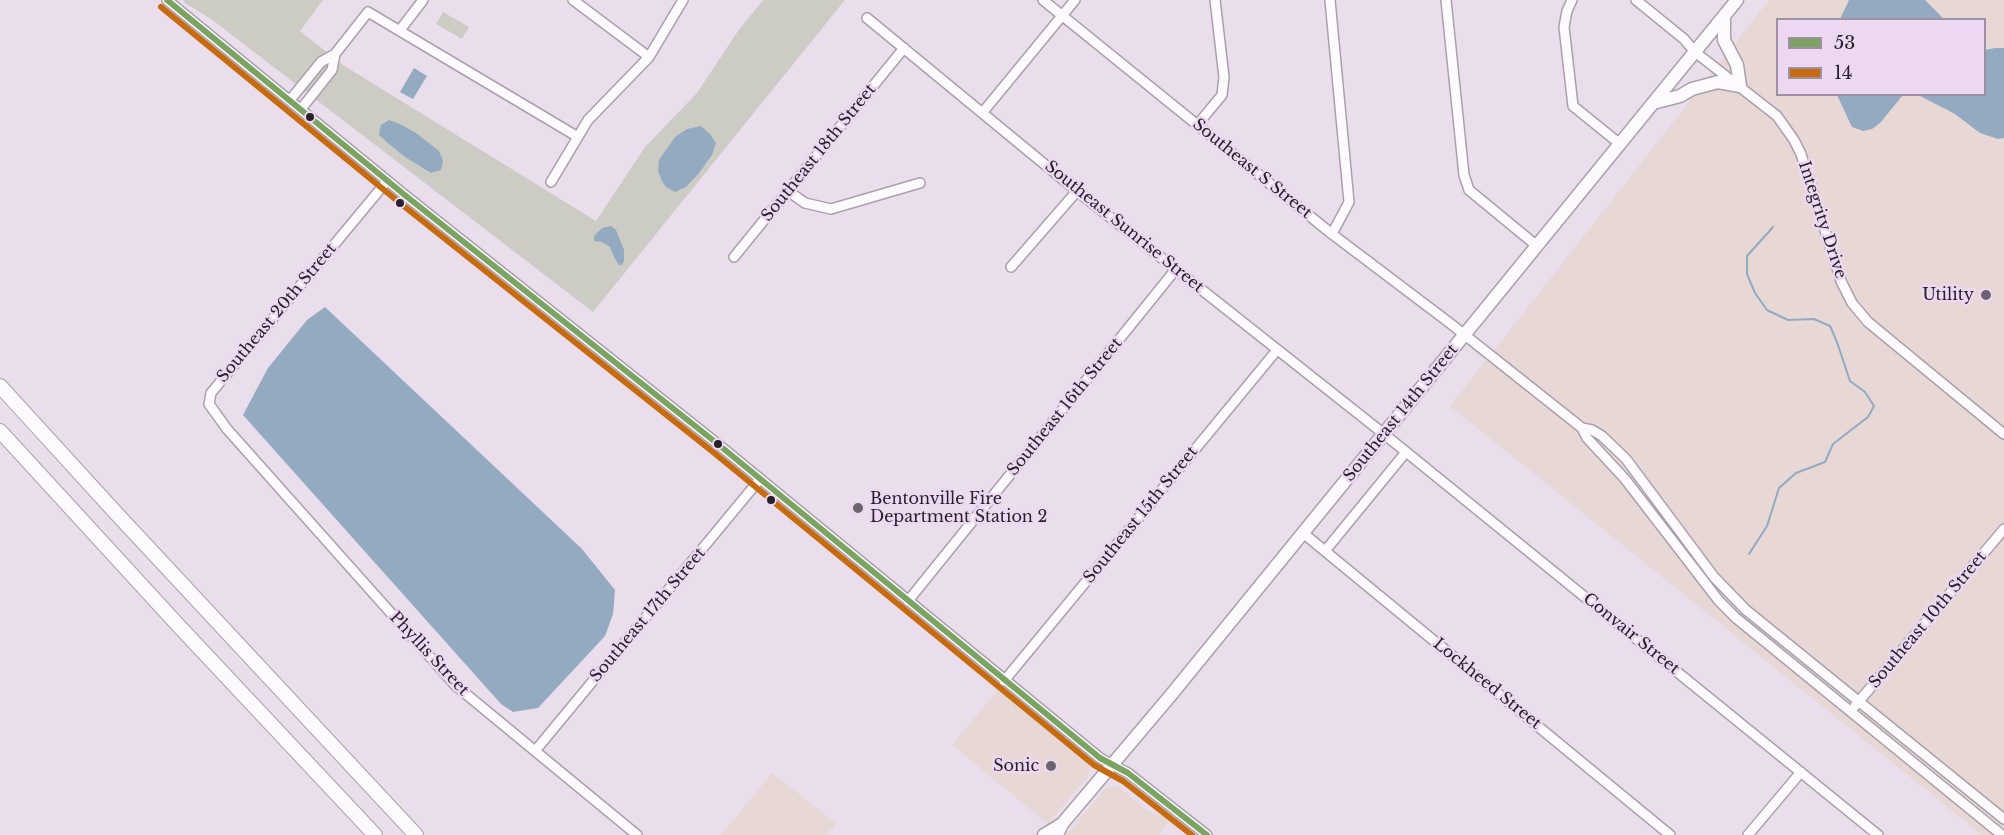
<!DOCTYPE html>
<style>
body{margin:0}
#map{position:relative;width:2004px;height:835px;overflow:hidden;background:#eadeec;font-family:"Libre Baskerville",serif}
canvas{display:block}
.legend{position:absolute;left:1776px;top:18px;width:210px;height:78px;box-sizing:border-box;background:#edd8f2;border:2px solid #9f8fa2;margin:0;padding:8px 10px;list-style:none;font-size:18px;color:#29212a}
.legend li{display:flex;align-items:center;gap:12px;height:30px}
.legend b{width:30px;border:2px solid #9f8fa2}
</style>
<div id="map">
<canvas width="2004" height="835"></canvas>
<ul class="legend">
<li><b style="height:8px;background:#7ba463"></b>53</li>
<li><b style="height:8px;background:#c76b11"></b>14</li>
</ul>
</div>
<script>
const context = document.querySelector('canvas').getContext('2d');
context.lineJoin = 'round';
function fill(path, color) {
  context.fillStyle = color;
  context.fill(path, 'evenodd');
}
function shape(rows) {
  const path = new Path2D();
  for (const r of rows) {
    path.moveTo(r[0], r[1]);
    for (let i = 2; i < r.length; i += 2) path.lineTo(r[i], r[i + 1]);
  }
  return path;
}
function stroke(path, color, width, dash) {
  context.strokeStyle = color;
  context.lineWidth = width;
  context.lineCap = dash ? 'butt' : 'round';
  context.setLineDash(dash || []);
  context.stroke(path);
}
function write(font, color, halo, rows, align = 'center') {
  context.font = font + ' "Libre Baskerville",serif';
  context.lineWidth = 5;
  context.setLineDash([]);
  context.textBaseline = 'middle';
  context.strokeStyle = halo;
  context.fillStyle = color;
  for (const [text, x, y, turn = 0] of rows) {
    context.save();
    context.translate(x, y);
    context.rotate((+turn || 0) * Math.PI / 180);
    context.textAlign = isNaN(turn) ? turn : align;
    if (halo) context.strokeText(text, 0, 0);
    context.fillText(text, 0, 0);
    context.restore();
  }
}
fill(shape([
 [1769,0,2004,0,2004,835,1982,835,1450,406],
 [1778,20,1984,20,1984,94,1778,94],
 [998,690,1088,761,1090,766,1089,775,1048,824,952,745],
 [772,773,836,823,827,835,721,835],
 [1111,787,1119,787,1146,810,1172,819,1159,835,1066,835,1104,790]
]), '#e7d8d5');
fill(shape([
 [183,0,323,0,300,31,343,65,596,221,645,147,697,93,738,31,763,0,845,0,593,312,211,19,185,3],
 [443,12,469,27,462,39,436,24]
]), '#cdccc4');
fill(shape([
 [1849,0,1925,0,1944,19,1840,19],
 [1995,48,2004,48,2004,138,1998,139,1980,133,1955,114,1918,95,1984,94,1985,50],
 [414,68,427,76,413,99,400,92],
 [1837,95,1903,95,1880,123,1872,129,1863,131,1852,127],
 [389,120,400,124,416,133,439,151,443,161,441,170,431,173,405,157,389,144,379,135,381,125],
 [701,126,710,134,716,143,712,155,699,173,686,187,675,192,666,187,662,181,658,171,659,160,675,137,687,129],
 [611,226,616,230,624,250,624,261,622,265,619,265,614,257,610,247,602,242,594,241,594,236,602,228],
 [325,307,582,549,615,590,613,614,605,636,538,708,513,712,501,704,243,415,268,368,307,320]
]), '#93aac1');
stroke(shape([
 [1749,554,1767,526,1779,488,1796,473,1825,462,1833,444,1868,417,1874,406,1865,392,1850,381,1837,342,1830,326,1814,319,1788,320,1767,310,1755,293,1747,274,1747,256,1773,227]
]), '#93aac1', 2);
const minor = shape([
 [167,0,406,196,719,445,1100,758,1128,773,1207,835],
 [573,0,649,57],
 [1043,0,1332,234,1451,324,1582,428,1592,430,1602,436,1626,459,1714,577,1746,610,2004,819],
 [1330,0,1349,202,1332,234],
 [1446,0,1464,175,1469,190,1537,246],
 [1572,0,1567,11,1564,27,1573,106,1620,144],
 [1636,0,1684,39,1695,52,1777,116,1794,140,1801,154,1841,281,1852,303,1868,322,2004,434],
 [867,18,1077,191,1384,434,1878,835],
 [400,30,423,0],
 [290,100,321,62,335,54,368,12,578,137],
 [301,109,332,70,335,54],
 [983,112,1075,0],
 [1198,124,1222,95,1224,77,1215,0],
 [387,181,211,393,209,404,227,429,455,685,637,835],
 [551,182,588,120,649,57,683,0],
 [788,191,805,203,831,209,920,183],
 [734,257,904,48],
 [1011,267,1077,191],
 [1582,428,1587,438,1625,479,1719,601,1736,618,2002,835],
 [1303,533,1670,835],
 [1325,551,1406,452],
 [908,601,1176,269],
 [1004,681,1277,350],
 [1855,706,2004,529],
 [535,751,760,479],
 [1748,835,1801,772]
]);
const major = shape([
 [1653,103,1680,96,1692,89,1718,82,1740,86,1737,65,1724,40,1724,17],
 [1044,835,1062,824],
 [1057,835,1062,824,1171,695,1737,0]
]);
const highway = shape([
 [0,386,115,512,416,835],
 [0,431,177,624,375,835]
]);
stroke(minor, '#aaa0ac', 12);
stroke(major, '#aaa0ac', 15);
stroke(highway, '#aaa0ac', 16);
stroke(minor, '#fcfafc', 9);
stroke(major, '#fcfafc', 12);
stroke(highway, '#fcfafc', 14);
stroke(shape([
 [167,0,406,196,719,445,1100,758,1128,773,1207,835]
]), '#7ba463', 6);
stroke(shape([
 [161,7,400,203,713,452,1094,765,1123,781,1192,835]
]), '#c76b11', 6);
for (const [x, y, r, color] of [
 [310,117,5,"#29212a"],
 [400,203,5,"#29212a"],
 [1986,295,6,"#6d636e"],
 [718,444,5,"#29212a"],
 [771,500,5,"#29212a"],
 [858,508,6,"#6d636e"],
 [1051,766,6,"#6d636e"]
]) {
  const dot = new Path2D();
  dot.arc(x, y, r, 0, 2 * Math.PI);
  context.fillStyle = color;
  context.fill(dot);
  stroke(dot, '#edd8f2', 2);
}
write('16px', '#29212a', '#edd8f2', [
 ["Southeast 18th Street",819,153,-51],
 ["Southeast S Street",1252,169,39],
 ["Integrity Drive",1822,220,72],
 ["Southeast Sunrise Street",1124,227,39],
 ["Southeast 20th Street",277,313,-50],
 ["Southeast 16th Street",1065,407,-51],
 ["Southeast 14th Street",1401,413,-51],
 ["Southeast 15th Street",1141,515,-51],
 ["Southeast 17th Street",648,615,-50],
 ["Southeast 10th Street",1928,620,-50],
 ["Convair Street",1631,634,39],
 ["Phyllis Street",429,654,47],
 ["Lockheed Street",1487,684,39]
]);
write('16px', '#29212a', '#edd8f2', [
 ["Utility",1974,295],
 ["Bentonville Fire",870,499,"left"],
 ["Department Station 2",870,517,"left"],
 ["Sonic",1039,766]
], 'right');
</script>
